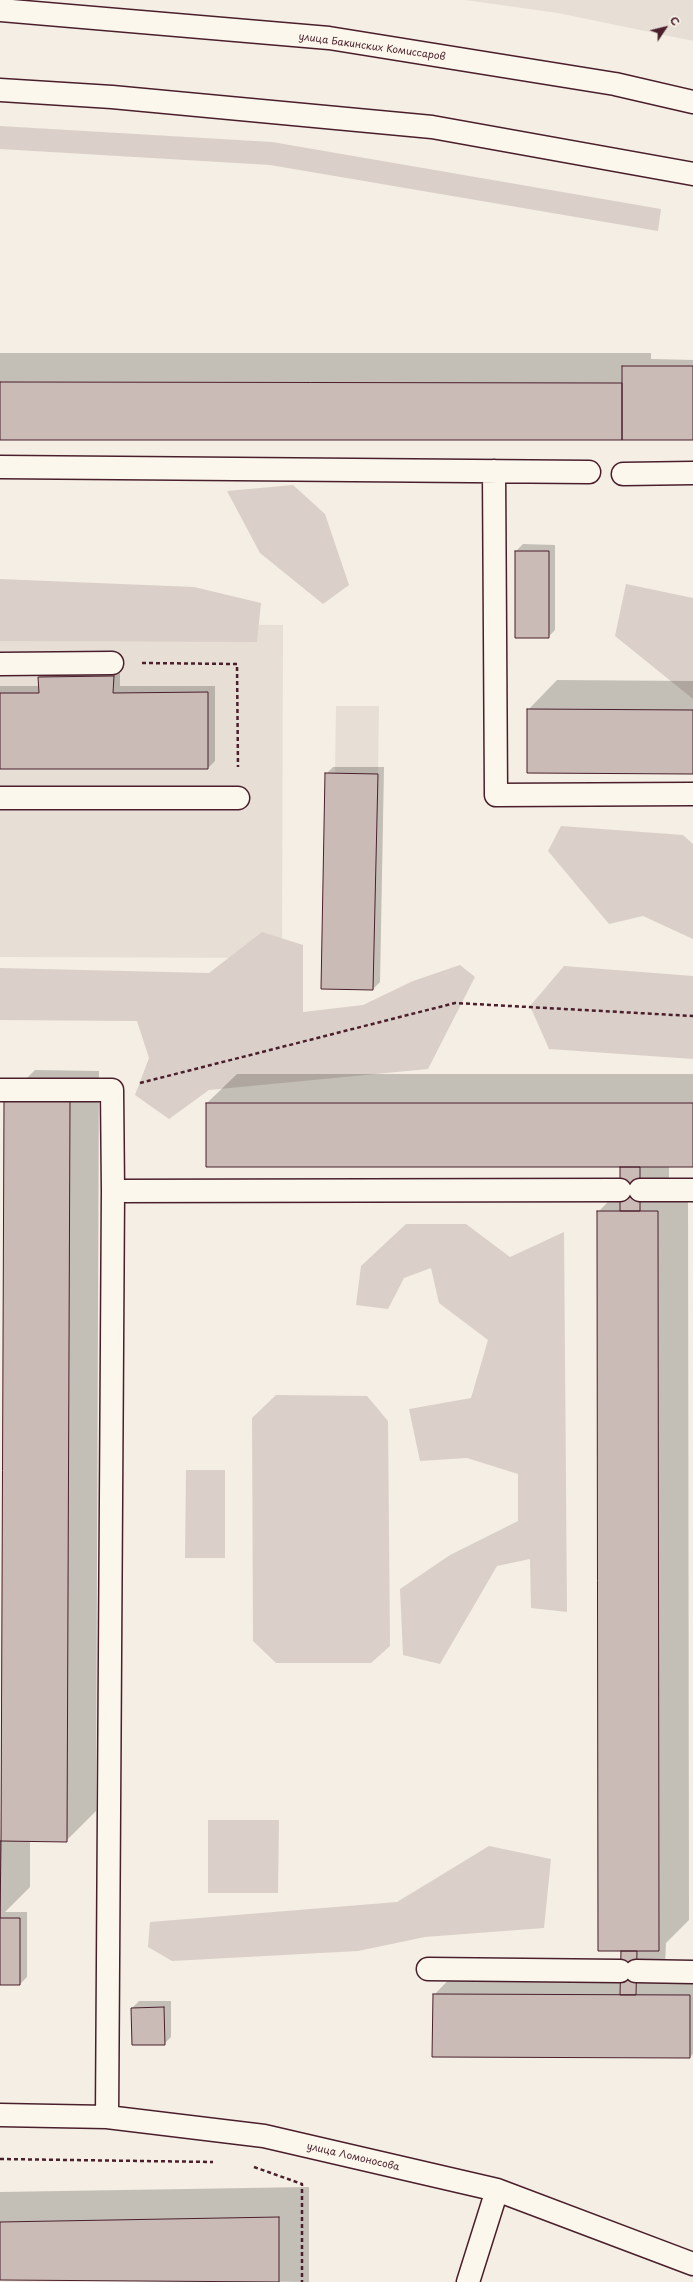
<!DOCTYPE html>
<meta charset="utf-8">
<style>
body{margin:0}
#map{position:relative;width:693px;height:2282px;overflow:hidden;background:#f4eee4;font-family:"Playpen Sans",sans-serif}
canvas{display:block}
.north{position:absolute;left:645px;top:8px;width:40px;height:40px;-webkit-text-stroke:3px #fbf7ec;paint-order:stroke;rotate:55deg;font-size:11px;font-weight:700;line-height:16px;text-align:center;color:#4a1f2b}
.north::after{content:'';display:block;margin:auto;width:14px;height:18px;background:#4a1f2b;clip-path:polygon(50% 0,100% 100%,50% 72%,0 100%)}
</style>
<div id="map">
<canvas width="693" height="2282"></canvas>
<div class="north">С</div>
</div>
<script>
const context = document.querySelector('canvas').getContext('2d');
context.lineJoin = 'round';
function fill(path, color) {
  context.fillStyle = color;
  context.fill(path, 'evenodd');
}
function shape(rows) {
  const path = new Path2D();
  for (const r of rows) {
    path.moveTo(r[0], r[1]);
    for (let i = 2; i < r.length; i += 2) path.lineTo(r[i], r[i + 1]);
  }
  return path;
}
function stroke(path, color, width, dash) {
  context.strokeStyle = color;
  context.lineWidth = width;
  context.lineCap = dash ? 'butt' : 'round';
  context.setLineDash(dash || []);
  context.stroke(path);
}
function write(font, color, halo, rows, align = 'center') {
  context.font = font + ' "Playpen Sans",sans-serif';
  context.lineWidth = 4;
  context.setLineDash([]);
  context.textBaseline = 'middle';
  context.strokeStyle = halo;
  context.fillStyle = color;
  for (const [text, x, y, turn = 0] of rows) {
    context.save();
    context.translate(x, y);
    context.rotate((+turn || 0) * Math.PI / 180);
    context.textAlign = isNaN(turn) ? turn : align;
    if (halo) context.strokeText(text, 0, 0);
    context.fillText(text, 0, 0);
    context.restore();
  }
}
fill(shape([
 [465,0,693,0,693,41,558,13],
 [0,624,283,625,282,958,0,957],
 [336,706,379,706,378,774,335,774]
]), '#e7dfd6');
fill(shape([
 [0,126,272,142,661,209,658,231,270,165,0,149],
 [293,485,325,514,349,585,323,604,260,553,227,491],
 [0,579,194,587,261,603,257,642,0,641],
 [626,584,693,598,693,699,615,636],
 [561,826,683,835,693,844,693,939,643,916,609,924,548,851],
 [262,932,303,945,303,1012,363,1005,413,981,460,965,475,977,428,1069,209,1090,169,1119,135,1095,149,1058,137,1021,0,1020,0,968,209,973],
 [564,966,693,976,693,1059,549,1049,530,1006],
 [406,1224,466,1224,510,1257,564,1232,567,1612,531,1608,530,1559,497,1566,440,1664,403,1655,400,1589,450,1555,518,1521,518,1474,467,1458,420,1461,409,1409,471,1398,488,1340,439,1303,431,1268,404,1278,388,1309,356,1305,361,1266],
 [276,1395,367,1396,388,1421,390,1646,371,1663,276,1663,253,1641,252,1418],
 [186,1470,225,1470,225,1558,185,1558],
 [208,1820,279,1820,278,1893,208,1893],
 [489,1846,551,1859,544,1928,425,1937,358,1951,172,1961,148,1947,150,1922,397,1902]
]), '#dbd0c9');
fill(shape([
 [0,353,651,353,651,359,693,360,693,439,0,439],
 [523,544,555,545,555,630,548,637,516,551],
 [46,670,120,670,120,686,215,686,215,761,208,768,0,768,0,686,40,686,39,677],
 [557,680,693,681,693,773,528,710],
 [333,767,384,767,380,982,373,989,326,774],
 [35,1070,99,1071,96,1811,66,1841,30,1840,30,1887,5,1912,27,1912,27,1977,20,1984,0,1984,5,1100],
 [237,1074,693,1074,693,1166,669,1166,669,1182,688,1182,689,1920,666,1943,665,1966,693,1966,693,2054,690,2057,434,1995,463,1965,621,1966,598,1212,621,1189,621,1166,207,1103],
 [139,2001,171,2001,171,2037,164,2044,132,2008],
 [309,2187,309,2282,0,2279,0,2192]
]), '#0003');
const building = shape([
 [622,366,693,366,693,440,622,440,622,366],
 [0,382,622,383,622,440,0,440,0,382],
 [515,551,549,551,549,638,515,638,515,551],
 [114,676,113,693,208,692,208,769,0,769,0,693,39,693,38,677,114,676],
 [527,709,693,710,693,774,527,773,527,709],
 [325,773,378,774,373,990,321,989,325,773],
 [4,1100,70,1100,67,1842,1,1841,4,1100],
 [206,1103,693,1103,693,1167,206,1167,206,1103],
 [620,1167,640,1167,640,1211,620,1211,620,1167],
 [597,1211,658,1211,659,1951,598,1951,597,1211],
 [0,1841,1,1841,0,1918,0,1841],
 [0,1918,20,1918,20,1985,0,1985,0,1918],
 [621,1951,637,1951,636,1995,620,1995,621,1951],
 [433,1994,690,1995,690,2058,432,2057,433,1994],
 [164,2007,165,2045,132,2045,131,2008,164,2007],
 [279,2217,279,2282,0,2280,0,2222,279,2217]
]);
fill(building, '#cabbb6');
stroke(building, '#4a1f2b', 1);
const minor = shape([
 [0,467,589,472],
 [494,471,496,795,693,794],
 [623,474,693,473],
 [0,664,112,663],
 [0,798,238,798],
 [0,1090,112,1090,113,1191,620,1190],
 [640,1190,693,1190],
 [428,1969,620,1971],
 [636,1971,693,1972],
 [0,2115,107,2117,264,2136,497,2190,693,2264],
 [107,2117,113,1191],
 [468,2282,497,2190]
]);
const major = shape([
 [0,10,329,38,615,84,693,102],
 [0,90,112,97,432,127,693,174]
]);
stroke(minor, '#4a1f2b', 25);
stroke(major, '#4a1f2b', 25);
stroke(shape([
 [142,663,237,664,238,767],
 [140,1083,455,1003,693,1016],
 [0,2159,213,2162],
 [254,2167,302,2184,302,2282]
]), '#4a1f2b', 2.5, [4, 3]);
stroke(minor, '#fbf7ec', 22);
stroke(major, '#fbf7ec', 22);
write('10px', '#4a1f2b', '#fbf7ec', [
 ["улица Бакинских Комиссаров",372,47,8],
 ["улица Ломоносова",353,2157,13]
]);
</script>
